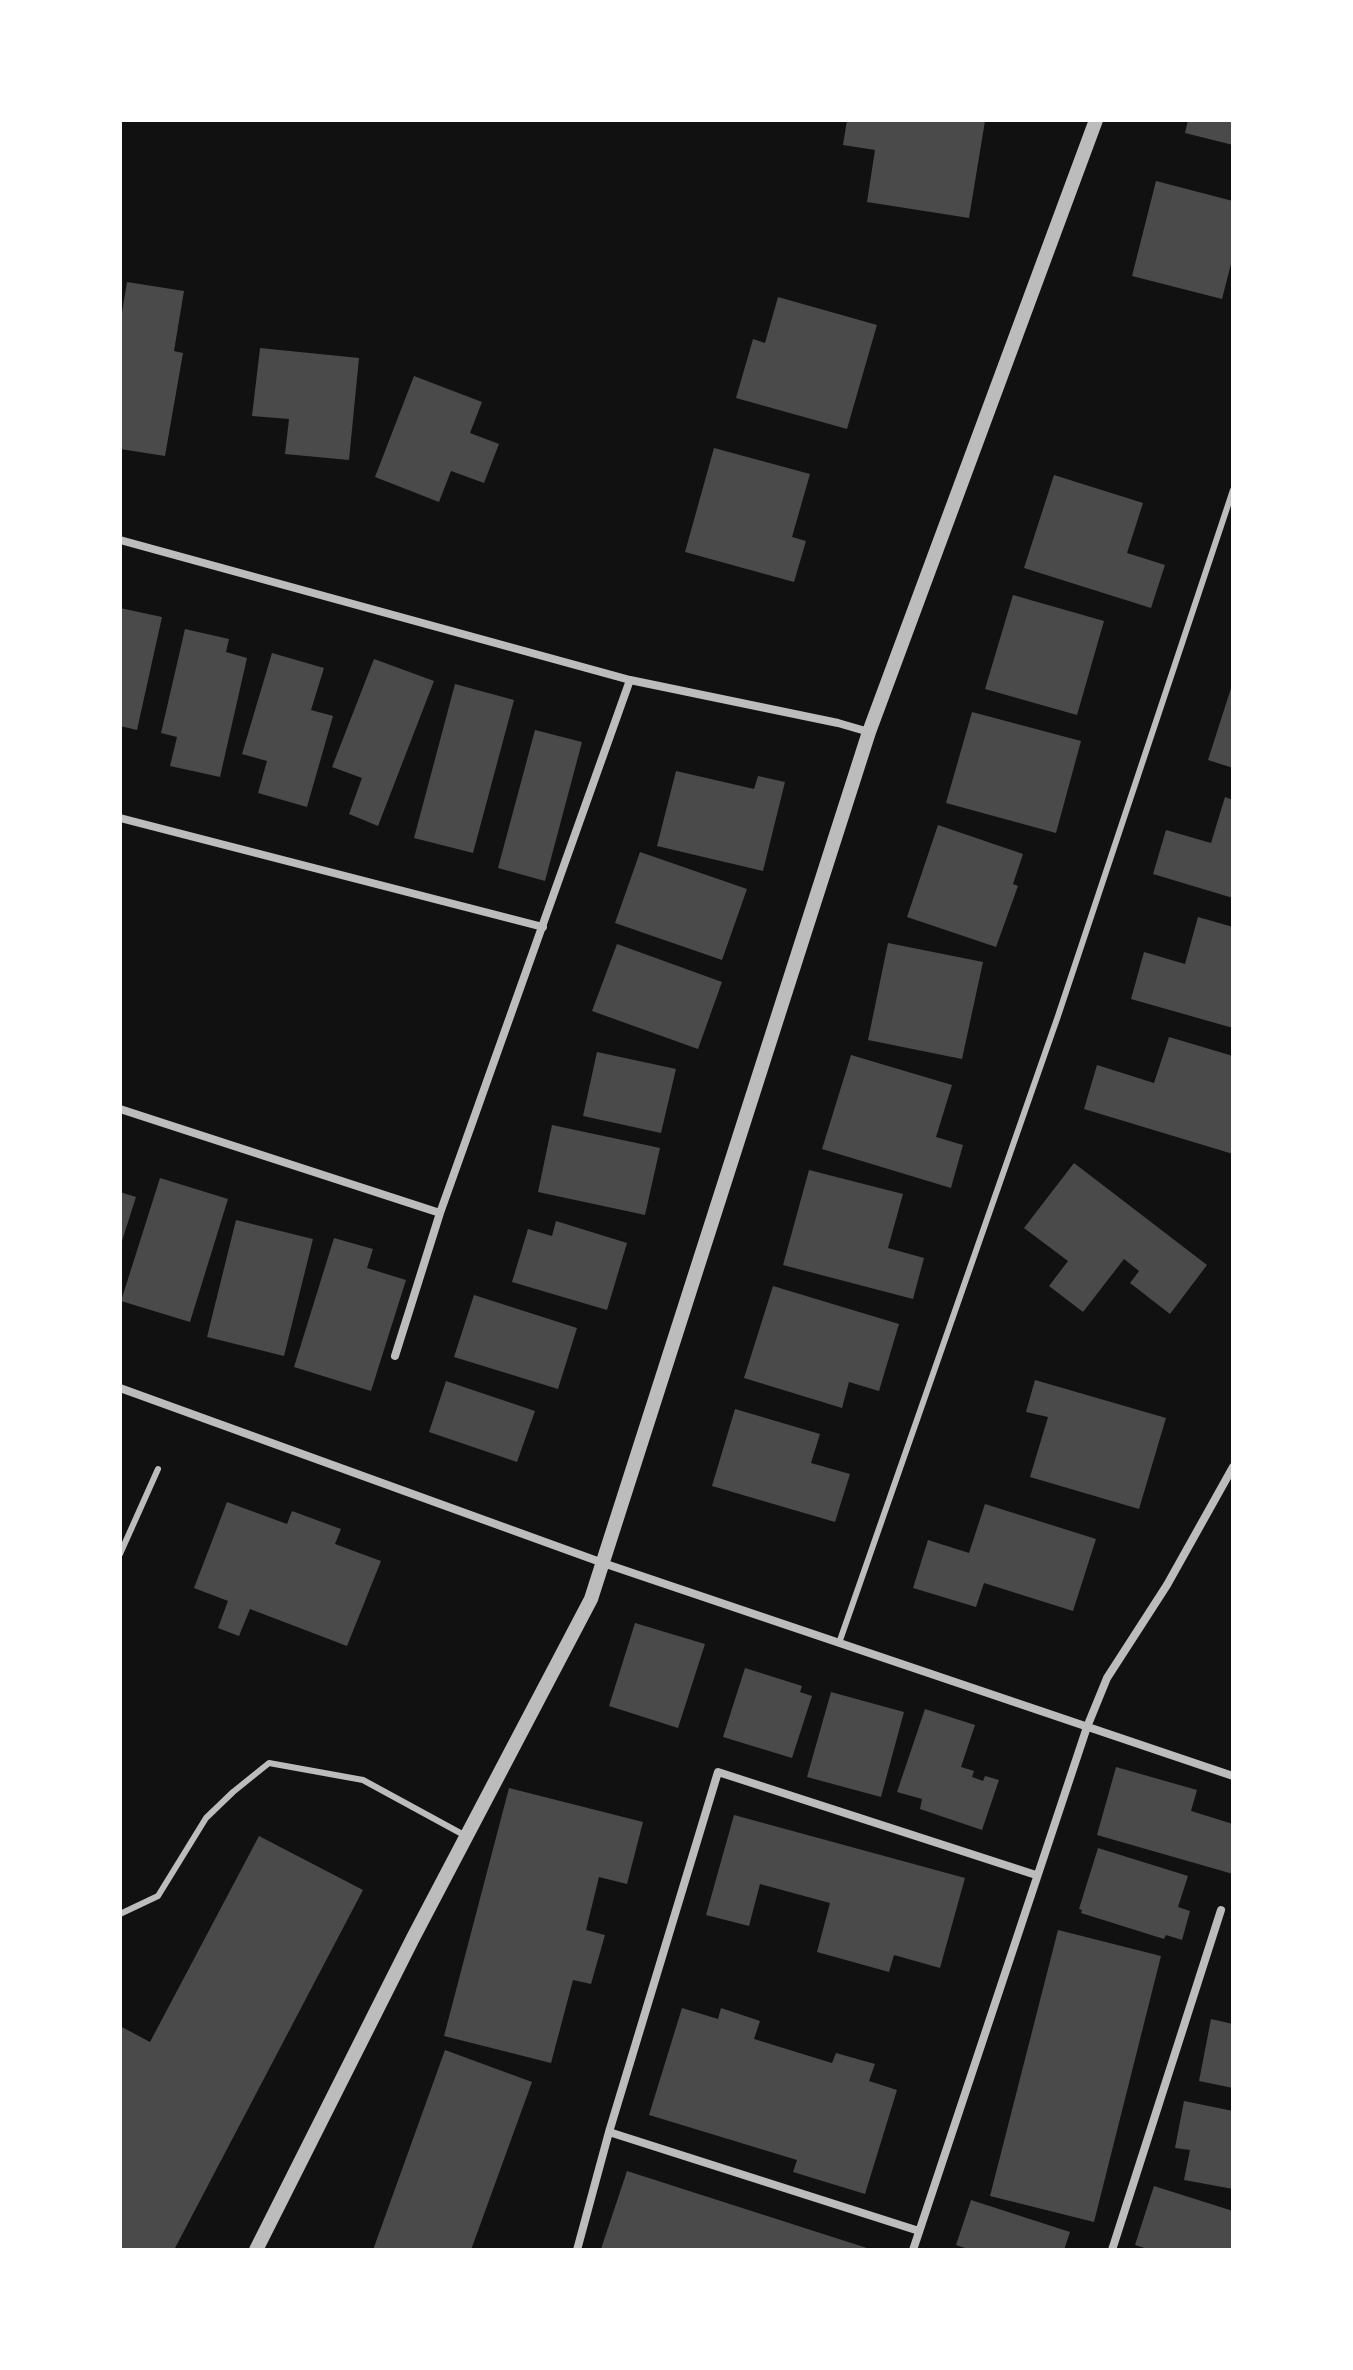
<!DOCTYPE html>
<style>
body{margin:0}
#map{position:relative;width:1353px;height:2370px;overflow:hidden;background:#111;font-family:Poppins,sans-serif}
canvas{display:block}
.frame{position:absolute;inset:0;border:122px solid #fff;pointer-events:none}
</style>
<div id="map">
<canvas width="1353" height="2370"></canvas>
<div class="frame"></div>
</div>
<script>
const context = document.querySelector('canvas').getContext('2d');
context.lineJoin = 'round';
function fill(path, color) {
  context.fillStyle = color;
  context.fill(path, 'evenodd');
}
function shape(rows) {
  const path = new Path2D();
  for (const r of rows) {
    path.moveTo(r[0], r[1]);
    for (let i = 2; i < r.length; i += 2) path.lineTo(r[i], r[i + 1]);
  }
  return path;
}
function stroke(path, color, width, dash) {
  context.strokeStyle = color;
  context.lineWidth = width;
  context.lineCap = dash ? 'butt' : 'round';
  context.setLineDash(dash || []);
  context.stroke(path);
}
fill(shape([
 [847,120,985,121,969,218,867,202,875,150,843,145],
 [1188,120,1233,120,1233,145,1185,133],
 [1156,181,1233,201,1233,256,1222,299,1132,276],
 [127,282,184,291,174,351,183,353,165,456,120,449,120,325],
 [778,297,877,325,847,429,736,398,753,339,765,343],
 [260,348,359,358,349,460,285,454,289,419,252,416],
 [414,376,482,402,470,433,499,444,484,483,451,471,439,502,375,477],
 [714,448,810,474,792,537,806,541,794,582,685,552],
 [1054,475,1143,503,1127,553,1165,565,1151,608,1024,568],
 [1013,595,1104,621,1077,715,985,689],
 [120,608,162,617,137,730,120,726],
 [185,629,229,639,226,652,247,658,220,777,170,766,177,737,161,733],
 [272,653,324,668,311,710,333,716,307,807,258,793,267,761,242,754],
 [374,659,434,681,378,826,349,814,362,778,332,767],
 [455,684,514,700,473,853,414,838],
 [1232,685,1233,685,1233,768,1208,760],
 [972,712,1081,741,1056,833,946,803],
 [535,730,582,742,545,881,498,868],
 [676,771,754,789,758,776,785,782,763,871,657,846],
 [1225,797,1233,800,1233,898,1153,874,1166,830,1211,843],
 [938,825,1023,854,1013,884,1018,886,996,947,907,917],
 [640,852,747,889,722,960,615,923],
 [1198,917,1233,927,1233,1028,1131,999,1144,952,1185,964],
 [888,943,983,962,962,1059,868,1040],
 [617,944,722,982,698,1049,592,1011],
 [1169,1037,1233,1056,1233,1154,1084,1109,1097,1065,1154,1083],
 [597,1052,676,1069,661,1133,583,1116],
 [851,1055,952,1085,936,1137,963,1145,951,1188,822,1149],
 [552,1125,660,1148,645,1215,538,1192],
 [1074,1163,1207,1265,1170,1314,1130,1283,1139,1271,1124,1259,1083,1312,1049,1286,1068,1261,1024,1228],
 [809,1170,903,1194,888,1248,924,1258,913,1299,783,1265],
 [160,1178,228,1199,190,1322,121,1301],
 [120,1192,136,1197,121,1244,120,1244],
 [236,1220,313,1239,284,1356,207,1337],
 [556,1221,627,1243,607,1310,512,1282,528,1229,552,1236],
 [334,1238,373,1249,367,1268,406,1280,371,1391,294,1367],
 [773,1286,899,1324,879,1391,849,1382,842,1408,744,1378],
 [474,1295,577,1328,558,1389,454,1357],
 [1035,1380,1166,1418,1139,1509,1030,1477,1048,1417,1026,1412],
 [446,1381,535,1411,517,1462,429,1432],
 [735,1409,820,1434,811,1463,850,1474,835,1522,712,1486],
 [227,1502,287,1524,292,1511,341,1529,335,1544,381,1561,347,1646,250,1609,239,1636,218,1628,228,1601,194,1588],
 [985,1504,1096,1539,1073,1611,984,1583,976,1607,913,1588,928,1540,969,1553],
 [635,1623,705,1644,678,1728,609,1706],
 [745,1668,802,1686,800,1692,812,1696,792,1758,723,1737],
 [831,1692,904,1712,881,1797,807,1777],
 [925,1709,975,1725,961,1767,974,1771,972,1777,983,1781,985,1776,999,1780,982,1830,920,1809,922,1799,897,1792],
 [1116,1767,1197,1790,1191,1811,1233,1824,1233,1874,1097,1835],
 [509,1788,643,1822,627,1884,599,1877,586,1930,605,1935,591,1984,573,1980,551,2063,444,2036],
 [734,1815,965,1878,940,1968,894,1955,889,1972,817,1952,830,1903,760,1884,749,1926,706,1915],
 [259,1836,363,1890,174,2250,120,2250,120,2026,150,2042],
 [1098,1848,1188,1876,1178,1907,1190,1911,1182,1940,1166,1935,1164,1939,1081,1913,1082,1910,1079,1909],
 [1058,1930,1161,1956,1094,2222,990,2196],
 [682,2008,718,2019,721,2008,760,2021,754,2039,832,2063,836,2053,875,2064,869,2081,897,2090,865,2194,793,2172,797,2160,649,2115],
 [1211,2019,1233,2024,1233,2088,1199,2081],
 [445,2050,532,2082,471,2250,373,2250],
 [1184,2101,1233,2111,1233,2189,1184,2180,1190,2150,1175,2148],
 [627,2171,870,2249,870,2250,601,2249],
 [1154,2186,1233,2211,1233,2250,1151,2250,1135,2245],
 [971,2200,1070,2232,1064,2250,971,2250,956,2245]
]), '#4a4a4a');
stroke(shape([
 [120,1554,158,1469],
 [839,1643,1058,1016,1233,490],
 [120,1914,158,1896,206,1818,233,1792,269,1763,363,1780,464,1835]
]), '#bcbcbc', 6);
stroke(shape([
 [120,540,630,680,838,723,869,732],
 [120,818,543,927],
 [120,1109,440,1213],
 [395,1356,440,1213,630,680],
 [120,1388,603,1563,1233,1776],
 [609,2132,919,2231],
 [577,2250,609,2132,718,1772,1036,1875],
 [913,2250,1087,1727,1107,1678,1167,1585,1233,1467],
 [1112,2250,1221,1910]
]), '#bcbcbc', 8);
stroke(shape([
 [256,2250,413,1938,591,1599,869,732,1096,120]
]), '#bcbcbc', 14);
</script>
